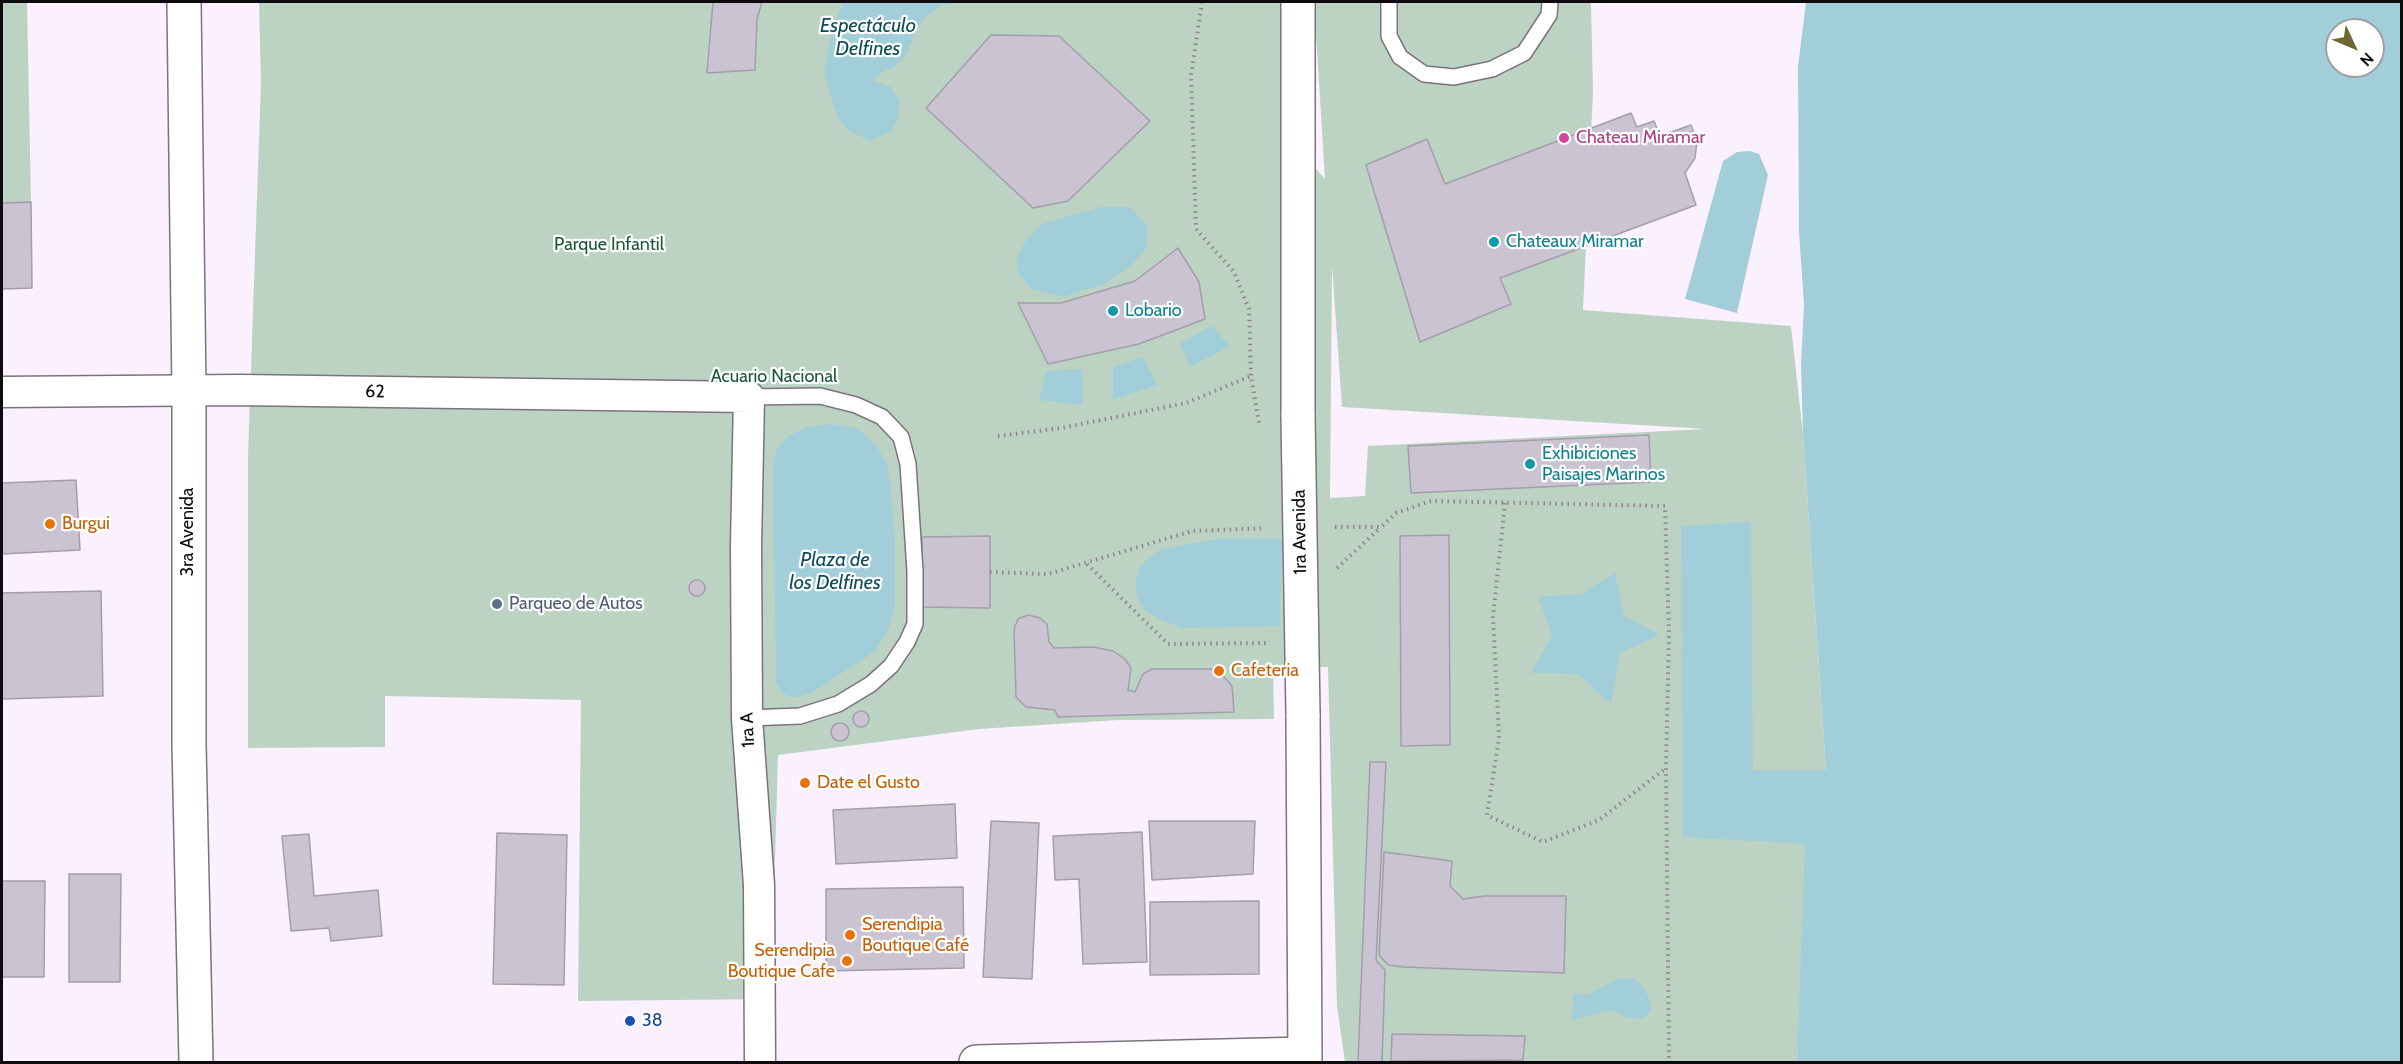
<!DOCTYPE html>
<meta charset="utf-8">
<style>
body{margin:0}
#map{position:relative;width:2403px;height:1064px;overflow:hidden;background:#fbf0fd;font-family:Cabin,sans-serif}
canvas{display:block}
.frame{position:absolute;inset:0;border:3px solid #0e0b0f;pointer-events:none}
.north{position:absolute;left:2325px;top:18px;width:60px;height:60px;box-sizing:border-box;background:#fff;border:2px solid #9f9d9f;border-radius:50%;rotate:134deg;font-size:16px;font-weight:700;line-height:24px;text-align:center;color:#0e0b0f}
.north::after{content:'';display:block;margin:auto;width:21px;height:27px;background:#6d6733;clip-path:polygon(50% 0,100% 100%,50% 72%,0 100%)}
</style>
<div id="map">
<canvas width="2403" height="1064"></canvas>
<div class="frame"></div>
<div class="north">N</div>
</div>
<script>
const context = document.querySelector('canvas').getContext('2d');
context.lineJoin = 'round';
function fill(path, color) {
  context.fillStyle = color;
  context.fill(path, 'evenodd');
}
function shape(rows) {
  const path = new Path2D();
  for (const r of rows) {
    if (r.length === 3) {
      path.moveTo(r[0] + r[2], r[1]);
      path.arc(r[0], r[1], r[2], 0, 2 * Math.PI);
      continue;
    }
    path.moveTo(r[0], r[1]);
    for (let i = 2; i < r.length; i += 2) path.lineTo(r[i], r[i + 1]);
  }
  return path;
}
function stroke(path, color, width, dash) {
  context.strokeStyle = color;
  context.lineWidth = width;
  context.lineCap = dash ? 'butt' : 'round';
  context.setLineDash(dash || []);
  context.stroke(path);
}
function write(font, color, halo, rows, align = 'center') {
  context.font = font + ' Cabin,sans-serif';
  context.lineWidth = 4.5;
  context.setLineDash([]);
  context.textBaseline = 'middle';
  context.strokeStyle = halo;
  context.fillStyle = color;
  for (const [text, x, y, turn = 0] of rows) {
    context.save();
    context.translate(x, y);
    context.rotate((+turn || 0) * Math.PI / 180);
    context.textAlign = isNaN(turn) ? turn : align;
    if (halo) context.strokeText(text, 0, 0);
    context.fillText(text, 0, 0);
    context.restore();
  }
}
fill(shape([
 [2,2,27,2,31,202,2,203],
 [259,2,1298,2,1299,150,1325,179,1314,2,1591,2,1593,92,1583,310,1791,326,1803,434,1826,770,1800,1008,1797,1062,1345,1062,1337,1006,1328,667,1273,667,1274,719,1118,720,979,729,778,755,771,999,578,1001,581,700,385,696,385,747,248,748,248,455,261,82],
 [1332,266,1342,407,1706,429,1368,446,1365,496,1330,498]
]), '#bcd3c4');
fill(shape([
 [844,2,955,2,939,7,924,18,914,34,907,54,894,67,885,70,873,80,891,87,899,101,898,117,891,132,870,141,849,131,839,119,830,95,824,71,833,26],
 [1806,2,2401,2,2401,1062,1797,1062,1805,844,1683,837,1681,526,1751,522,1753,770,1826,770,1803,434,1801,364,1804,304,1799,232,1798,67],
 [2337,30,2373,30,2373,66,2337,66],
 [1750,151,1759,154,1768,175,1737,313,1685,299,1723,161,1737,152],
 [1100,207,1130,207,1147,226,1146,248,1132,265,1104,284,1062,297,1030,288,1017,270,1018,254,1025,242,1042,224],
 [1212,326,1230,346,1190,367,1180,343],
 [1143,357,1157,385,1113,400,1113,367],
 [1082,369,1082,405,1039,400,1046,371],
 [831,424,857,428,877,447,888,465,895,536,895,606,888,631,874,652,813,692,795,698,784,694,776,683,773,465,777,449,788,436,807,427],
 [1218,539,1282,539,1280,626,1182,628,1161,620,1146,611,1137,597,1135,582,1139,569,1146,560,1162,549],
 [1615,573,1624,615,1660,635,1620,653,1611,704,1578,674,1531,673,1552,635,1538,597,1582,594],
 [1634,978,1645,989,1650,1002,1651,1011,1643,1018,1628,1018,1611,1010,1572,1020,1573,994,1588,994,1618,979]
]), '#a2ced9');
const building = shape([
 [713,2,762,2,757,19,755,70,707,73,713,2],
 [991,35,1059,36,1150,121,1068,201,1033,208,926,108,991,35],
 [1631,113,1637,127,1654,121,1660,136,1691,125,1697,141,1695,158,1685,173,1696,205,1500,278,1511,304,1420,342,1366,165,1427,139,1445,184,1631,113],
 [31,202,32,288,2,289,2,203,31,202],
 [1178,248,1199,282,1205,319,1139,344,1048,364,1018,303,1061,303,1135,281,1178,248],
 [1649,435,1651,482,1411,493,1408,446,1649,435],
 [76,480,80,550,2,554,2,483,76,480],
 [1449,535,1450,745,1401,746,1400,536,1449,535],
 [990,536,990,608,921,607,922,537,990,536],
 [697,588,8],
 [101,591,103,696,2,699,2,593,101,591],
 [1028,615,1040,618,1047,624,1049,642,1054,648,1093,647,1113,651,1125,659,1131,668,1128,690,1135,692,1143,674,1152,669,1217,669,1232,686,1234,712,1058,717,1055,710,1026,707,1016,697,1014,629,1018,619,1028,615],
 [861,719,8],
 [840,732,9],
 [1370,762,1386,762,1376,960,1385,970,1382,1062,1358,1062,1370,762],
 [955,804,957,858,836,864,833,810,955,804],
 [991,821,1039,823,1032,979,983,977,991,821],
 [1149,821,1255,821,1253,874,1152,880,1149,821],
 [1142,832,1147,962,1083,964,1079,879,1055,880,1053,836,1142,832],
 [497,833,567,835,564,985,493,984,497,833],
 [309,834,314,896,378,890,382,936,331,941,329,928,291,931,282,836,309,834],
 [1384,852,1452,861,1450,886,1463,899,1484,896,1566,896,1564,973,1403,967,1388,965,1379,955,1384,852],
 [69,874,121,874,120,982,69,982,69,874],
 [2,881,45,881,44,977,2,977,2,881],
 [963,887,964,968,826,971,826,889,963,887],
 [1259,901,1259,974,1150,975,1150,902,1259,901],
 [1392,1034,1525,1036,1523,1060,1391,1061,1392,1034]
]);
fill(building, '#cac3d1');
stroke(building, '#a49dab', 1.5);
const lane = shape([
 [1389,2,1389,36,1400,57,1424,74,1454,77,1492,69,1524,53,1549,15,1550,2],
 [747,718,800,716,838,704,871,684,891,666,907,642,915,624,915,571,908,464,901,437,882,417,856,405,820,396,749,397]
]);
const street = shape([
 [2,392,240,390,749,397,746,546,747,718,759,885,760,1062]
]);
const secondary = shape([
 [184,2,189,391,189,745,196,1062],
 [1298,417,1298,2],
 [1303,714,1305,1062],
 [976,1062,1305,1054]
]);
stroke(lane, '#7c727e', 18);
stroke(street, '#7c727e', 33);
stroke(secondary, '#7c727e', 36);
stroke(shape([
 [1202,2,1191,76,1196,229,1234,272,1249,309,1251,376,1259,423],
 [998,436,1061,428,1186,403,1251,376],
 [1505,503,1493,617,1499,738,1487,815,1543,842,1599,820,1666,768],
 [1335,527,1381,527,1396,513,1431,501,1665,506,1669,634,1666,768,1669,1062],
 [1087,564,1168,644,1266,643],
 [1337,568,1380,528],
 [990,572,1048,574,1192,531,1265,528]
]), '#8c858d', 4, [1.5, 4.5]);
stroke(lane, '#fff', 15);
stroke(street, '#fff', 30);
stroke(secondary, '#fff', 33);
const secondaryBridge = shape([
 [1298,417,1303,714]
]);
stroke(secondaryBridge, '#7c727e', 36, []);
stroke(secondaryBridge, '#fff', 33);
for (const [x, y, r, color] of [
 [1564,138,6,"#d1479c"],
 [1494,242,6,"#0f9aa8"],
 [1113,311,6,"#0f9aa8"],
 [1530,464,6,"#0f9aa8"],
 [50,524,6,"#e8710a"],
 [497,604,6,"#5c6f8a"],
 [1219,671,6,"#e8710a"],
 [805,783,6,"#e8710a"],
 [850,935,6,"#e8710a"],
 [847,961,6,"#e8710a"],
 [630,1021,6,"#1a4fb4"]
]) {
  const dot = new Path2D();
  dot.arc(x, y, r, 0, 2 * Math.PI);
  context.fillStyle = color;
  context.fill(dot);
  stroke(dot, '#fff', 2);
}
write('18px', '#b23c85', '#fff', [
 ["Chateau Miramar",1576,138]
], 'left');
write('18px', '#0d838f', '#fff', [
 ["Chateaux Miramar",1506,242],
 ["Lobario",1125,311],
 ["Exhibiciones",1542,454],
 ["Paisajes Marinos",1542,475]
], 'left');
write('18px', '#1c5638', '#fff', [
 ["Parque Infantil",609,245],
 ["Acuario Nacional",774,377]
]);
write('18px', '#0e0b0f', '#fff', [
 ["62",375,392,1],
 ["3ra Avenida",188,532,-90],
 ["1ra Avenida",1300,532,-91],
 ["1ra A",748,730,-93]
]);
write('18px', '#c56008', '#fff', [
 ["Burgui",62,524],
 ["Cafeteria",1231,671],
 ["Date el Gusto",817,783],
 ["Serendipia",862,925],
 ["Boutique Café",862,946],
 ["Serendipia",835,951,"right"],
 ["Boutique Cafe",835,972,"right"]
], 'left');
write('18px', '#4e5e75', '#fff', [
 ["Parqueo de Autos",509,604]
], 'left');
write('18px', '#164399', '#fff', [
 ["38",642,1021]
], 'left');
write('italic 20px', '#0d4d59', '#fff', [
 ["Espectáculo",868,26],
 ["Delfines",868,49],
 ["Plaza de",835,560],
 ["los Delfines",835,583]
]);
</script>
